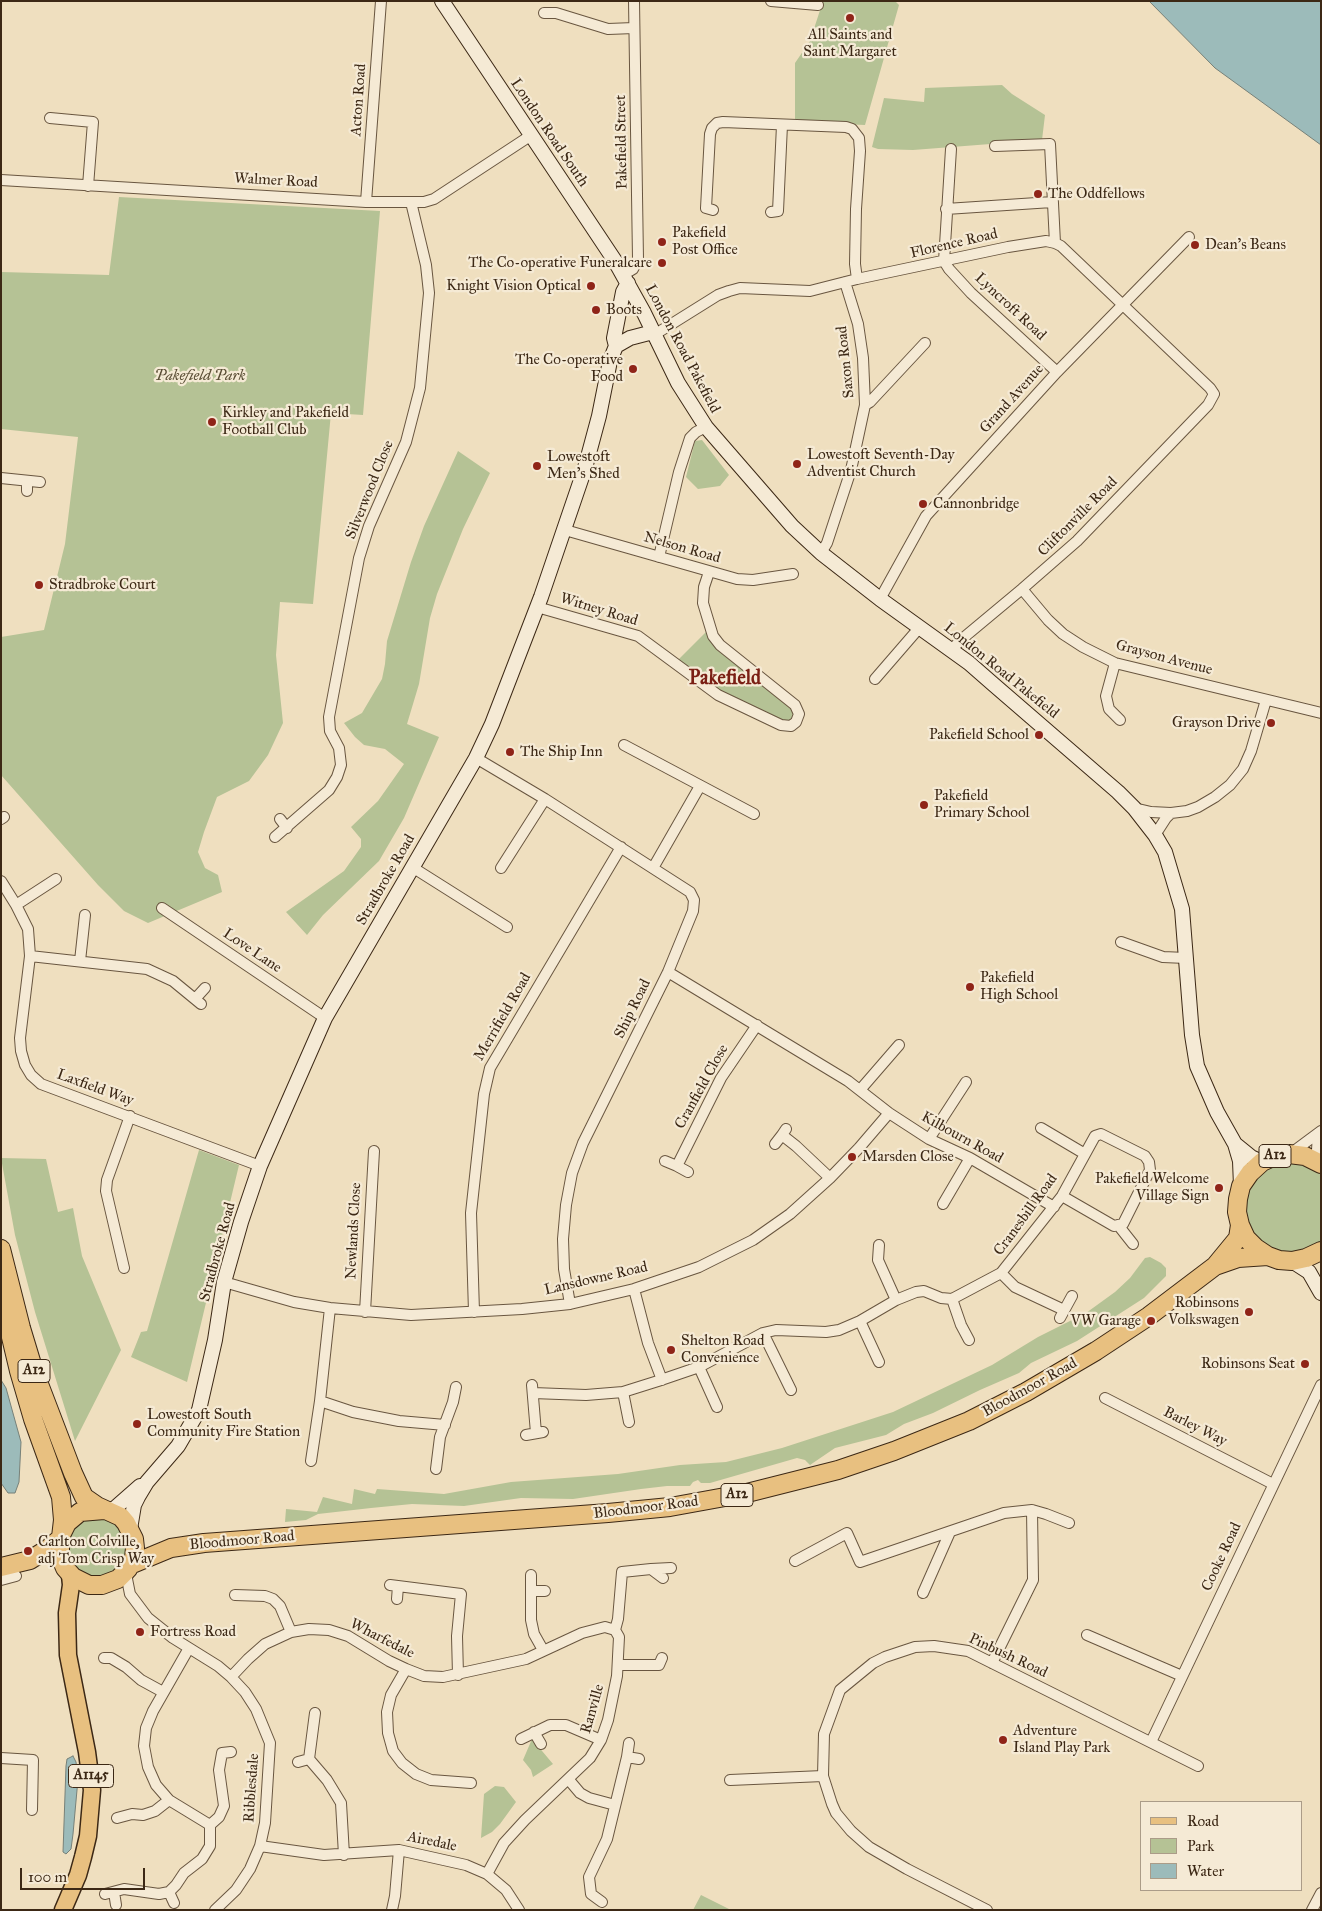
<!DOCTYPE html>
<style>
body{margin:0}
#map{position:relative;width:1322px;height:1911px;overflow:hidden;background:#efdfbf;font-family:"IM FELL Great Primer",serif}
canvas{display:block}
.frame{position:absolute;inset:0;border:2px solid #3c2815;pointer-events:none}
.legend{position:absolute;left:1140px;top:1801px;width:162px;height:90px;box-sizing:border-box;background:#f5ead5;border:1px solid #ab9c88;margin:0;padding:6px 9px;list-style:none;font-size:15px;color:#3c2815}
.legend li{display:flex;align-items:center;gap:10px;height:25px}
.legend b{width:25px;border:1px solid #ab9c88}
.scale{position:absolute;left:20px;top:1868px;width:125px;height:22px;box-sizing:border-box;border:2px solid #3c2815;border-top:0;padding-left:6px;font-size:15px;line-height:18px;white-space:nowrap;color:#3c2815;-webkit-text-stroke:4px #f5ead5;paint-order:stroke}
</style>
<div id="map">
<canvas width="1322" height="1911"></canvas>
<div class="frame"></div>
<ul class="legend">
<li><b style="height:6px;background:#e8c080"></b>Road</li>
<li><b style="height:14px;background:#b5c295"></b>Park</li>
<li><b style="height:14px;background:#9cbbba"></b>Water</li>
</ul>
<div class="scale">100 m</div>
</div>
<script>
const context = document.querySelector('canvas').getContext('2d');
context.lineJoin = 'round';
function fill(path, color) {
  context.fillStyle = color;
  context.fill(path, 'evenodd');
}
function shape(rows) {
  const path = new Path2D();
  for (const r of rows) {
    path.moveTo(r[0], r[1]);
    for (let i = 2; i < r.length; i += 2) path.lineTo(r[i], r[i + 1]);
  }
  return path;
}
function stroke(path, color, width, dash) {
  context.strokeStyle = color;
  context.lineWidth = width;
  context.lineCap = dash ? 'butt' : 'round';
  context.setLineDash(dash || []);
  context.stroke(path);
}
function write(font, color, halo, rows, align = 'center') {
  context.font = font + ' "IM FELL Great Primer",serif';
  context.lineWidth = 4.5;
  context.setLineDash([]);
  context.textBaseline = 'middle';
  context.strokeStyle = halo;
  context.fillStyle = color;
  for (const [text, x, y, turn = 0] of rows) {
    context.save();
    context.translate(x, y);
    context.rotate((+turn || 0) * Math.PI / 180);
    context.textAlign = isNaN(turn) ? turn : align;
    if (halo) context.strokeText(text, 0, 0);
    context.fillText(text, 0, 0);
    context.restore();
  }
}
fill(shape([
 [823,1,895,1,899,5,865,125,795,122,795,63,810,41],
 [1002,85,1012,94,1045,115,1042,140,913,150,878,149,872,147,884,98,924,102,925,88],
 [119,197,380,211,363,415,331,413,313,604,280,602,276,655,283,723,268,755,249,781,217,797,204,832,198,852,205,868,218,875,222,892,148,923,124,911,98,885,1,775,1,637,44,630,65,544,78,437,1,429,1,272,109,275],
 [702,440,729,475,720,486,698,489,686,477,695,441],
 [458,451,490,473,463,529,437,594,430,618,419,684,407,724,439,737,404,818,379,861,323,915,307,935,286,912,344,871,361,847,361,839,351,827,378,801,404,764,385,749,364,745,355,737,344,723,362,713,382,679,385,664,387,641,411,562,424,526],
 [707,631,791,706,795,713,789,723,716,690,678,660],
 [199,1150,239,1165,187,1382,131,1357,141,1332,147,1331],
 [1,1158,46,1159,58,1212,73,1208,82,1256,121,1350,75,1441,35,1312,15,1235],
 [1303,1162,1321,1172,1321,1244,1293,1255,1265,1247,1246,1225,1245,1195,1251,1182,1273,1163],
 [1150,1257,1161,1263,1166,1268,1166,1276,1144,1298,1077,1341,1031,1363,1019,1373,980,1390,933,1413,904,1424,886,1435,835,1448,810,1465,805,1460,797,1458,710,1483,701,1483,698,1480,693,1482,690,1486,667,1486,641,1489,573,1499,521,1498,464,1506,412,1504,371,1508,318,1514,306,1520,285,1522,286,1509,317,1512,323,1497,352,1504,354,1489,375,1494,377,1489,444,1494,511,1482,618,1474,680,1465,726,1462,782,1448,893,1412,992,1365,1038,1337,1086,1313,1115,1292,1130,1278,1145,1258],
 [96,1515,117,1521,130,1552,120,1571,99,1580,78,1573,66,1554,69,1532,76,1523],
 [532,1739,553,1764,533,1777,531,1770,523,1760],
 [495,1786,504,1787,516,1802,500,1824,492,1832,481,1838,484,1794],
 [701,1895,731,1910,693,1910]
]), '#b5c295');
const water = shape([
 [1149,1,1321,1,1321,145,1215,68,1149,1],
 [1,1380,6,1388,21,1442,19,1482,15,1493,8,1493,1,1483,1,1380],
 [73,1756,76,1762,78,1779,73,1834,71,1849,66,1854,63,1852,66,1766,67,1759,73,1756]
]);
fill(water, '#9cbbba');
stroke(water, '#768078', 1);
const street = shape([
 [771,1,818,5],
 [544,13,556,13,608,29,634,28],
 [50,118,93,122,88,186],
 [995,146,1050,144,1055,243],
 [951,149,944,261,949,269,971,293,1057,372],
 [1,180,366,202,424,202,434,199,530,136],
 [366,202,381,1],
 [946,209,1052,202],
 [713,210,706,208,710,134,712,128,717,123,723,122,846,127,852,129,859,138,860,151,856,209,855,264,857,279],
 [771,212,778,211,782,125],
 [623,275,633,269,638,259,634,1],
 [654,335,718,295,729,291,740,288,810,291,857,279,1008,247,1046,241,1055,243,1061,246,1210,388,1214,394,1208,405,1077,541,1022,589,962,639,951,650],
 [865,405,870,402,925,343],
 [1,478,40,482],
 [27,491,27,481],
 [565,530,737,579,753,580,793,574],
 [821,553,827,543,851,470,865,405,863,358,858,324,845,282],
 [659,557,679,472,690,438,696,432,706,427],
 [1022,589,1048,620,1063,634,1083,647,1115,663,1321,713],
 [880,599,926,516,1057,372,1189,237],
 [537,607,638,636,718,695,781,725,791,726,796,722,799,714,795,705,720,645,713,636,703,603,704,587,709,572],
 [1115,663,1106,696,1109,709,1120,720],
 [875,679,920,627],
 [624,745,754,814],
 [476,758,545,799,690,892,694,900,693,911,668,972,583,1143,572,1173,566,1205,563,1239,564,1269,570,1304],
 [1134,808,1151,812,1171,813,1187,811,1198,807,1215,797,1230,785,1243,769,1251,751,1266,700],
 [1,819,4,817],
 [280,819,287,828],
 [1155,835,1166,818,1171,813],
 [275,837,329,790,337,777,341,765,339,748,330,731,329,717,359,558,369,526,406,442,420,388,429,293,426,265,411,202],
 [412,867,507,927],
 [501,868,545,799],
 [653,868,700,786],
 [1,881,16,905,28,929,30,956,20,1038,21,1051,25,1065,31,1075,41,1084,260,1166],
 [16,905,56,879],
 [162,908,325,1018],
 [1121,942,1163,957,1186,958],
 [30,956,147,969,173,981,201,1004],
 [80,961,85,915],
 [668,972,848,1081,889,1113,929,1139,970,1158,1054,1207],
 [195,999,205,988],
 [860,1090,899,1045],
 [1041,1128,1085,1154],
 [786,1129,782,1135,796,1146,830,1178],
 [1318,1134,1317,1150,1320,1164],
 [929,1139,966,1082],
 [775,1144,782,1135],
 [1290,1154,1321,1131],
 [665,1161,677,1166,721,1078,757,1025],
 [677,1166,688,1172],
 [943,1204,970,1158],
 [1118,1225,1133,1244],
 [879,1245,878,1260,896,1300],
 [124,1268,106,1191,107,1180,130,1116],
 [1001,1273,1015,1287,1064,1310],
 [224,1282,294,1302,330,1308,411,1315,522,1309,570,1304,634,1289,699,1267,753,1240,790,1214,830,1178,859,1148,889,1113],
 [634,1289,648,1343,662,1380],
 [952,1299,961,1325,969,1340],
 [365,1312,374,1151],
 [474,1312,471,1213,484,1094,490,1068,621,847],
 [1060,1318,1072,1296],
 [860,1321,879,1362],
 [763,1333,791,1390],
 [699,1367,717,1407],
 [532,1385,536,1433],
 [623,1392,629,1422],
 [533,1393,586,1395,623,1392,658,1381,699,1367,763,1333,776,1330,826,1332,839,1330,860,1321,896,1300,916,1292,924,1291,941,1298,952,1299,1001,1273,1062,1196,1095,1136,1101,1134,1145,1156,1149,1162,1150,1170,1123,1224,1114,1226,1062,1196],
 [1105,1398,1273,1484],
 [320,1401,353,1412,399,1421,445,1425],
 [526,1435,543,1432],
 [311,1461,320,1401,330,1308],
 [436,1469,440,1437,453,1402,456,1387],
 [795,1561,847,1533,860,1562,1004,1513,1032,1510,1046,1514,1069,1523],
 [651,1569,671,1568],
 [128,1570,127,1579,130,1594,148,1618,173,1638,218,1666,231,1677,245,1692,256,1709,270,1743,265,1823,260,1846,250,1869,236,1890,215,1910],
 [531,1575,531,1620,534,1634,543,1650],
 [1,1580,16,1576],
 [390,1585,461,1594,457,1636,458,1675],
 [531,1591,545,1591],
 [923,1593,950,1532],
 [235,1595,265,1596,273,1599,280,1606,291,1632],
 [397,1599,398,1586],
 [1087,1635,1182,1676],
 [189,1648,153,1711,146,1728,144,1746,148,1767,156,1785,169,1800,210,1825],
 [104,1658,111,1658,126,1667,141,1680,163,1692],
 [992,1663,1033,1580,1032,1510],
 [618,1665,659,1665,662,1658],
 [406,1669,391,1695,387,1712,388,1733,393,1751,402,1763,416,1774,431,1780,471,1783],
 [231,1677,248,1659,265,1644,291,1632,309,1629,329,1630,348,1636,389,1661,406,1669,424,1676,443,1677,526,1659,582,1633,605,1627,615,1630],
 [315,1713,309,1759,327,1780,341,1803,344,1855],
 [534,1732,541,1744],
 [521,1739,550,1725,566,1725,601,1740],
 [1151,1742,1321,1385],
 [627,1757,639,1759],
 [1,1758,33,1760,32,1810],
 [298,1762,309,1759],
 [569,1780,580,1793,589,1798,615,1805],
 [730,1780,823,1776],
 [117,1818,132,1814,143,1815,155,1811,169,1800],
 [260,1846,324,1855,399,1850,466,1865,487,1874,506,1890,519,1910],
 [487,1874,504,1843,525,1820,590,1758,601,1740,608,1720,617,1676,619,1637,615,1630,618,1619,622,1572,651,1569,663,1578],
 [114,1892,116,1905],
 [169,1892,174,1903],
 [105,1894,124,1889,159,1894,169,1892,176,1885,184,1873,202,1859,210,1846,210,1825,219,1817,224,1806,219,1770,222,1753,231,1752],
 [602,1902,591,1894,589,1877,607,1839,627,1757,629,1743],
 [392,1910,395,1896,399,1850],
 [987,1910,907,1869,869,1847,851,1831,836,1813,832,1804,823,1776,824,1734,840,1690,873,1663,885,1657,915,1647,934,1646,968,1651,1198,1766],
 [1312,1910,1321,1893]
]);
const secondary = shape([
 [442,1,615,261,644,313,678,383,706,427,792,526,821,553,880,599,969,663,993,684,1118,792,1134,808,1155,835,1165,852,1182,909,1192,1035,1197,1066,1217,1112,1235,1144,1240,1161,1241,1186],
 [616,346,630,338,653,332],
 [1235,1144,1251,1157,1262,1162],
 [1292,1261,1309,1272,1321,1293],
 [107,1511,115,1508,140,1486],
 [130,1529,134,1505,138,1497,147,1482,178,1446,199,1410,215,1340,224,1282,241,1222,260,1166,325,1018,476,758,492,724,541,597,585,468,599,416,610,361,616,346,614,338,623,292,628,283]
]);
const primary = shape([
 [63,1910,78,1875,83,1857,88,1836,92,1790,87,1752,68,1655,67,1613,71,1585,70,1575]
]);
const highway = shape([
 [1321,1164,1305,1156,1289,1154,1275,1156,1262,1162,1250,1173,1241,1186,1238,1199,1237,1212,1240,1225,1246,1238,1256,1248,1268,1256,1279,1260,1292,1261,1306,1258,1321,1251],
 [1,1249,21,1328,34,1371,73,1473,84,1497,97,1506,121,1517,126,1523,134,1539,135,1548,134,1558,128,1569,118,1579,102,1585,89,1585,73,1577,65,1568,60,1556,60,1546,63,1520,61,1497,33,1419,19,1371,1,1295],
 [1215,1266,1238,1258,1268,1256],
 [62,1533,67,1523,80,1512,104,1510],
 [130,1565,171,1548,204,1543,608,1513,670,1507,747,1493,838,1470,894,1451,969,1421,1026,1392,1096,1351,1149,1316,1215,1266,1238,1238,1240,1225],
 [1,1567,30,1560,49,1548,61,1538]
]);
stroke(street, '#695640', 12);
stroke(secondary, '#3c2815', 16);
stroke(primary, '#3c2815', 19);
stroke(highway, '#3c2815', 20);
stroke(street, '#f5ead5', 10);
stroke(secondary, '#f5ead5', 14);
stroke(primary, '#e8c080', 16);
stroke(highway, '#e8c080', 18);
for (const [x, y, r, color] of [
 [850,18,5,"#8f2418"],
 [1038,194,5,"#8f2418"],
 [662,242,5,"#8f2418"],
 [1195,245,5,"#8f2418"],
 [662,263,5,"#8f2418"],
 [591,286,5,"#8f2418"],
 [596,310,5,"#8f2418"],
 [633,369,5,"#8f2418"],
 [212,422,5,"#8f2418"],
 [797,464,5,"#8f2418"],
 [537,466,5,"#8f2418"],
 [923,504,5,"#8f2418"],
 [39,585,5,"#8f2418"],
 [1271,723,5,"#8f2418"],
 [1039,735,5,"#8f2418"],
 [510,752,5,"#8f2418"],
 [924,805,5,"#8f2418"],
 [970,987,5,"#8f2418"],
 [852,1157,5,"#8f2418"],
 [1219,1188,5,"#8f2418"],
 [1249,1312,5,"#8f2418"],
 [1151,1321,5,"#8f2418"],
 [671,1350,5,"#8f2418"],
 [1305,1364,5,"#8f2418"],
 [137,1424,5,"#8f2418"],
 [28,1551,5,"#8f2418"],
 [140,1632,5,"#8f2418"],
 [1003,1740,5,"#8f2418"]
]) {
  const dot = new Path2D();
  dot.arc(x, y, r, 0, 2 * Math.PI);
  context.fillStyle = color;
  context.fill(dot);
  stroke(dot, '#f5ead5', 2);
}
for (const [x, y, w] of [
 [1275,1156,32],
 [34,1371,32],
 [737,1495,32],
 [91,1776,45]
]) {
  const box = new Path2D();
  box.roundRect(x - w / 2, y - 11.5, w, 23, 4);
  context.fillStyle = '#f5ead5';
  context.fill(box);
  stroke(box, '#3c2815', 1);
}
write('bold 14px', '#3c2815', null, [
 ["A12",1275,1156],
 ["A12",34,1371],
 ["A12",737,1495],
 ["A1145",91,1776]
]);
write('15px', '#3c2815', '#f5ead5', [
 ["All Saints and",850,35,"center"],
 ["Saint Margaret",850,52,"center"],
 ["The Oddfellows",1048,194],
 ["Pakefield",672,233],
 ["Post Office",672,250],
 ["Dean's Beans",1205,245],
 ["The Co-operative Funeralcare",652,263,"right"],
 ["Knight Vision Optical",581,286,"right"],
 ["Boots",606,310],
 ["The Co-operative",623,360,"right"],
 ["Food",623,377,"right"],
 ["Kirkley and Pakefield",222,413],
 ["Football Club",222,430],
 ["Lowestoft Seventh-Day",807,455],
 ["Adventist Church",807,472],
 ["Lowestoft",547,457],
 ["Men's Shed",547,474],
 ["Cannonbridge",933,504],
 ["Stradbroke Court",49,585],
 ["Grayson Drive",1261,723,"right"],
 ["Pakefield School",1029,735,"right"],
 ["The Ship Inn",520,752],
 ["Pakefield",934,796],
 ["Primary School",934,813],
 ["Pakefield",980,978],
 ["High School",980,995],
 ["Marsden Close",862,1157],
 ["Pakefield Welcome",1209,1179,"right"],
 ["Village Sign",1209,1196,"right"],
 ["Robinsons",1239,1303,"right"],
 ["Volkswagen",1239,1320,"right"],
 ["VW Garage",1141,1321,"right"],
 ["Shelton Road",681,1341],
 ["Convenience",681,1358],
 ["Robinsons Seat",1295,1364,"right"],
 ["Lowestoft South",147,1415],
 ["Community Fire Station",147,1432],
 ["Carlton Colville,",38,1542],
 ["adj Tom Crisp Way",38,1559],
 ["Fortress Road",150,1632],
 ["Adventure",1013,1731],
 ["Island Play Park",1013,1748]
], 'left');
write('15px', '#3c2815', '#f5ead5', [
 ["Acton Road",359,100,-86],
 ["London Road South",549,133,56],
 ["Pakefield Street",622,142,-91],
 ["Walmer Road",276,181,3],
 ["Florence Road",954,244,-13],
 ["Lyncroft Road",1010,307,43],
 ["London Road Pakefield",682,349,62],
 ["Saxon Road",846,362,-96],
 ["Grand Avenue",1012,399,-48],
 ["Silverwood Close",370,490,-68],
 ["Cliftonville Road",1078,517,-45],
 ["Nelson Road",682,548,16],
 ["Witney Road",599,610,17],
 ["Grayson Avenue",1164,658,15],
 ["London Road Pakefield",1001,671,39],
 ["Stradbroke Road",386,880,-60],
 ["Love Lane",252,951,34],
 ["Ship Road",633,1009,-64],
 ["Merrifield Road",503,1017,-60],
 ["Cranfield Close",702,1087,-61],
 ["Laxfield Way",95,1088,20],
 ["Kilbourn Road",962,1138,29],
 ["Cranesbill Road",1026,1215,-54],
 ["Newlands Close",354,1231,-87],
 ["Stradbroke Road",218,1252,-75],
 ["Lansdowne Road",596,1279,-13],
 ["Bloodmoor Road",1030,1388,-29],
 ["Barley Way",1195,1427,27],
 ["Bloodmoor Road",646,1508,-7],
 ["Bloodmoor Road",242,1541,-5],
 ["Cooke Road",1222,1557,-65],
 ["Wharfedale",382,1639,27],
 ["Pinbush Road",1008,1656,25],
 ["Ranville",593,1709,-74],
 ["Ribblesdale",252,1788,-86],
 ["Airedale",432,1842,12]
]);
write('italic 15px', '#5a4e35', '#f5ead5', [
 ["Pakefield Park",200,376]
]);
write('bold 20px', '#7a1f14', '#f5ead5', [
 ["Pakefield",725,679]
]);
</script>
